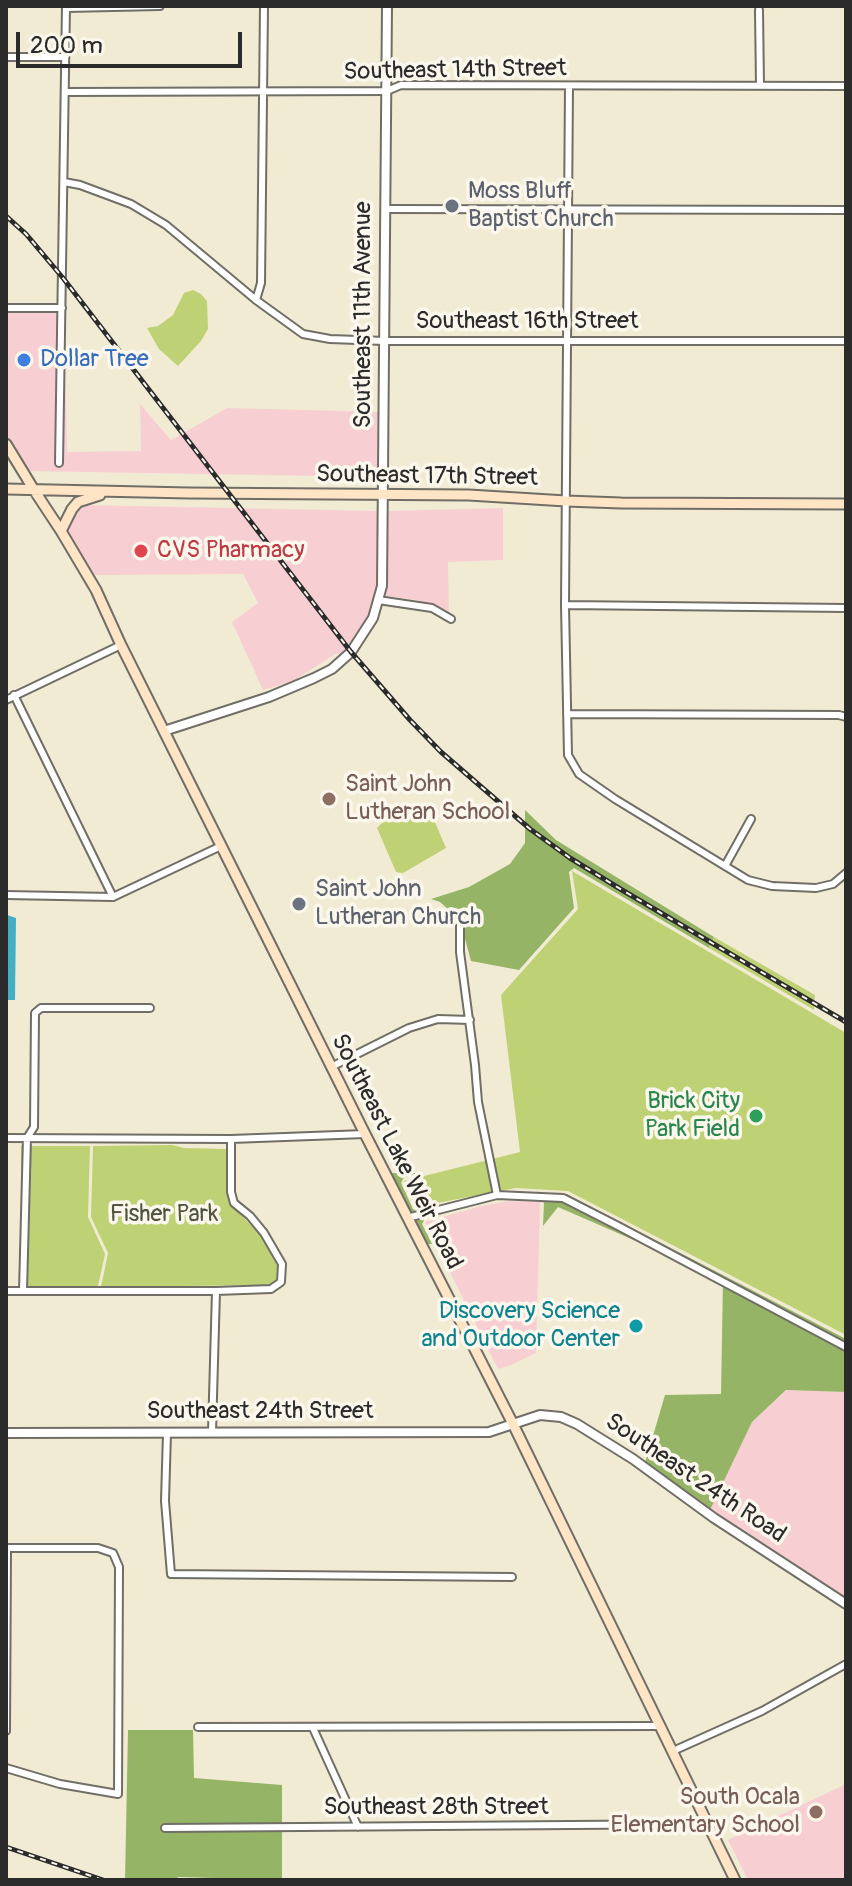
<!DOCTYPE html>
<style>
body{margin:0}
#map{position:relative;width:852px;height:1886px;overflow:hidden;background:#f1ebd4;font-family:Pangolin,sans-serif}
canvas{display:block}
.frame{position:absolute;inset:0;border:8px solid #2b2b2b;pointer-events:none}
.scale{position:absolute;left:16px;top:32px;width:226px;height:36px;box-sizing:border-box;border:4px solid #2b2b2b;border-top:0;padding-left:10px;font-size:24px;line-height:28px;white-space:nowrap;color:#2b2b2b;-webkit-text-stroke:6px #fbf7ec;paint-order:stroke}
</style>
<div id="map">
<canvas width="852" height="1886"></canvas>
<div class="frame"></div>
<div class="scale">200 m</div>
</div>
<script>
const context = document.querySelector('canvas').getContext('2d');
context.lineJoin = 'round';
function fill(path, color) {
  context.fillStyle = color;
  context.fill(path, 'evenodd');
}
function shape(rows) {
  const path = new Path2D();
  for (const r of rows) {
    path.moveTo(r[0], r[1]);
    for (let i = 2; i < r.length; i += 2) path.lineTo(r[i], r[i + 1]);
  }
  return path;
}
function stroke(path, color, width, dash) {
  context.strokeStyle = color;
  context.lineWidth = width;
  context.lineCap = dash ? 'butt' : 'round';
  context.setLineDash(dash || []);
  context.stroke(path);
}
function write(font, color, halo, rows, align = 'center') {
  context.font = font + ' Pangolin,sans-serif';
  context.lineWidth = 7;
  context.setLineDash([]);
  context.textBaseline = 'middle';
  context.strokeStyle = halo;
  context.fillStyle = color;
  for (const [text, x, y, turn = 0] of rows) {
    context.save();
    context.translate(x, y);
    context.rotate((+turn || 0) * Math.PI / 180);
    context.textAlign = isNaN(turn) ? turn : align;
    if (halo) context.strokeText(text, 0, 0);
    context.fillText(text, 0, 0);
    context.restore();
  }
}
fill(shape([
 [6,312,58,312,56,467,63,466,65,349,67,452,141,451,140,404,171,440,227,408,380,412,379,477,27,471,14,446,6,437],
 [82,505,379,511,379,585,369,616,351,645,340,655,337,653,293,681,263,690,232,622,258,603,243,574,92,575,66,530,75,511],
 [503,508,503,560,448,562,449,614,431,611,418,600,384,596,386,587,387,511],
 [509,1201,540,1202,536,1353,511,1365,498,1369,425,1222,481,1206],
 [787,1390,846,1392,846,1598,710,1510,752,1422],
 [846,1784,846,1880,748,1880,728,1840]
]), '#f7cfd2');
fill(shape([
 [193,290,201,294,207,301,208,329,201,341,178,366,159,349,147,328,158,326,173,315,184,293],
 [394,811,417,811,434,820,446,848,403,873,396,872,377,828],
 [572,871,846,1033,846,1335,568,1191,516,1188,416,1207,404,1181,520,1152,501,995,578,909],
 [714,937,815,995,814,1010,709,948],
 [172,1145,184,1148,226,1149,227,1194,239,1213,262,1236,279,1269,279,1276,275,1282,268,1285,101,1287,108,1253,91,1217,93,1146],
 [21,1146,90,1146,88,1217,105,1254,98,1286,101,1290,21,1290]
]), '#bed275');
fill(shape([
 [525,810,556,840,714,937,709,948,574,868,569,872,574,908,519,970,471,961,460,920,440,902,431,899,469,887,510,864,525,843],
 [389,1173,421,1173,404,1177,401,1183,413,1209,416,1211,517,1192,567,1194,846,1339,846,1392,786,1390,752,1422,710,1510,645,1463,665,1395,721,1394,723,1279,558,1207,543,1226,544,1203,540,1199,509,1197,480,1202,425,1219,422,1224,432,1244,425,1244],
 [128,1730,193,1730,194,1778,282,1785,282,1880,178,1877,177,1880,125,1880]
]), '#96b466');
fill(shape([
 [7,915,16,918,15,1000,6,1000]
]), '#44aec3');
const minor = shape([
 [66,8,160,6],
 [759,10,760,86],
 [6,57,65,57],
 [569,86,565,605,568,755,579,774,615,799,748,880,772,886,816,888,833,884,846,873],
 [65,92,387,91,401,85,846,86],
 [64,182,80,185,131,204,166,225,256,300,303,334,330,339,385,341,846,341],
 [385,209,846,210],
 [256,300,261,283,264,6],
 [6,308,62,308],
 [59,463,66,6],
 [378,600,432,608,451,619],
 [565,605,846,608],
 [14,695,113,897],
 [6,700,121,645],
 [567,714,839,715,846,717],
 [725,866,751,819],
 [6,895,113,897,221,846],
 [460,915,460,952,475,1065,478,1102,497,1195],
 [331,1067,409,1028,438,1019,470,1020],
 [6,1138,231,1139,365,1134],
 [407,1218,497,1195,563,1198,618,1226,846,1347],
 [6,1291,216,1291,271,1289,281,1282,282,1264,264,1233,250,1216,234,1203,231,1192,231,1139],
 [23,1291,27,1138,34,1127,35,1013,41,1008,150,1008],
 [212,1432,216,1291],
 [167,1433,165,1501,171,1574,512,1577],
 [6,1548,98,1548,113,1553,119,1567,118,1794,60,1784,6,1768],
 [198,1727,661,1726],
 [313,1728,358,1827],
 [6,1731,7,1548],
 [673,1751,762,1711,846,1664],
 [165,1828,707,1824]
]);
const tertiary = shape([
 [164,731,269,697,314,678,332,669,351,652,373,618,382,586,387,6],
 [6,1433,489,1432,540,1415,561,1417,577,1424,633,1459,714,1518,846,1604]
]);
const secondary = shape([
 [6,444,34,490,61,531,96,590,121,645,365,1134,513,1424,735,1880],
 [6,489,189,493,469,495,566,501,621,503,846,504],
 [61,531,72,509,78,502,100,495]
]);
stroke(minor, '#706e66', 10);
stroke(tertiary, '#706e66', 12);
stroke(secondary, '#706e66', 13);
stroke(minor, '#fff', 6);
stroke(tertiary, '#fff', 8);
stroke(secondary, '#ffe4c6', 9);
const rail = shape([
 [6,216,26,234,63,278,351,652,410,720,441,752,530,829,570,858,622,890,846,1022],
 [6,1847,103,1880]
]);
stroke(rail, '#2b2b2b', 5);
stroke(rail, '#fbf7ec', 2, [6]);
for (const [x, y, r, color] of [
 [452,206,8,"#6b7280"],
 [24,360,8,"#3f7fe0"],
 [141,551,8,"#e0444e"],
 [329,799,8,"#8d6e63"],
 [299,904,8,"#6b7280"],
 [756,1116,8,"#2e9e5b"],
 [636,1326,8,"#0f9aa8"],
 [816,1812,8,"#8d6e63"]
]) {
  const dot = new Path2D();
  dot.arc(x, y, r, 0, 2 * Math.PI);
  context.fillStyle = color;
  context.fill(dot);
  stroke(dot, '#fbf7ec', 3);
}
write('24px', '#2b2b2b', '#fbf7ec', [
 ["Southeast 14th Street",455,71,-1],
 ["Southeast 11th Avenue",364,315,-90],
 ["Southeast 16th Street",527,322],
 ["Southeast 17th Street",427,477,1],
 ["Southeast Lake Weir Road",396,1152,63],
 ["Southeast 24th Street",260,1412],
 ["Southeast 24th Road",695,1479,34],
 ["Southeast 28th Street",436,1808]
]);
write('24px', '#5b616d', '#fbf7ec', [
 ["Moss Bluff",468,192],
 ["Baptist Church",468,220],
 ["Saint John",315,890],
 ["Lutheran Church",315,918]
], 'left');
write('24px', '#366cbe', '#fbf7ec', [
 ["Dollar Tree",40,360]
], 'left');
write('24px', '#be3a42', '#fbf7ec', [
 ["CVS Pharmacy",157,551]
], 'left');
write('24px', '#785e54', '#fbf7ec', [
 ["Saint John",345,785],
 ["Lutheran School",345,813],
 ["South Ocala",800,1798,"right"],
 ["Elementary School",800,1826,"right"]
], 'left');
write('24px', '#27864d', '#fbf7ec', [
 ["Brick City",740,1102],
 ["Park Field",740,1130]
], 'right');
write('24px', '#50553e', '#fbf7ec', [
 ["Fisher Park",164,1215]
]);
write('24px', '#0d838f', '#fbf7ec', [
 ["Discovery Science",620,1312],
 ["and Outdoor Center",620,1340]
], 'right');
</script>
